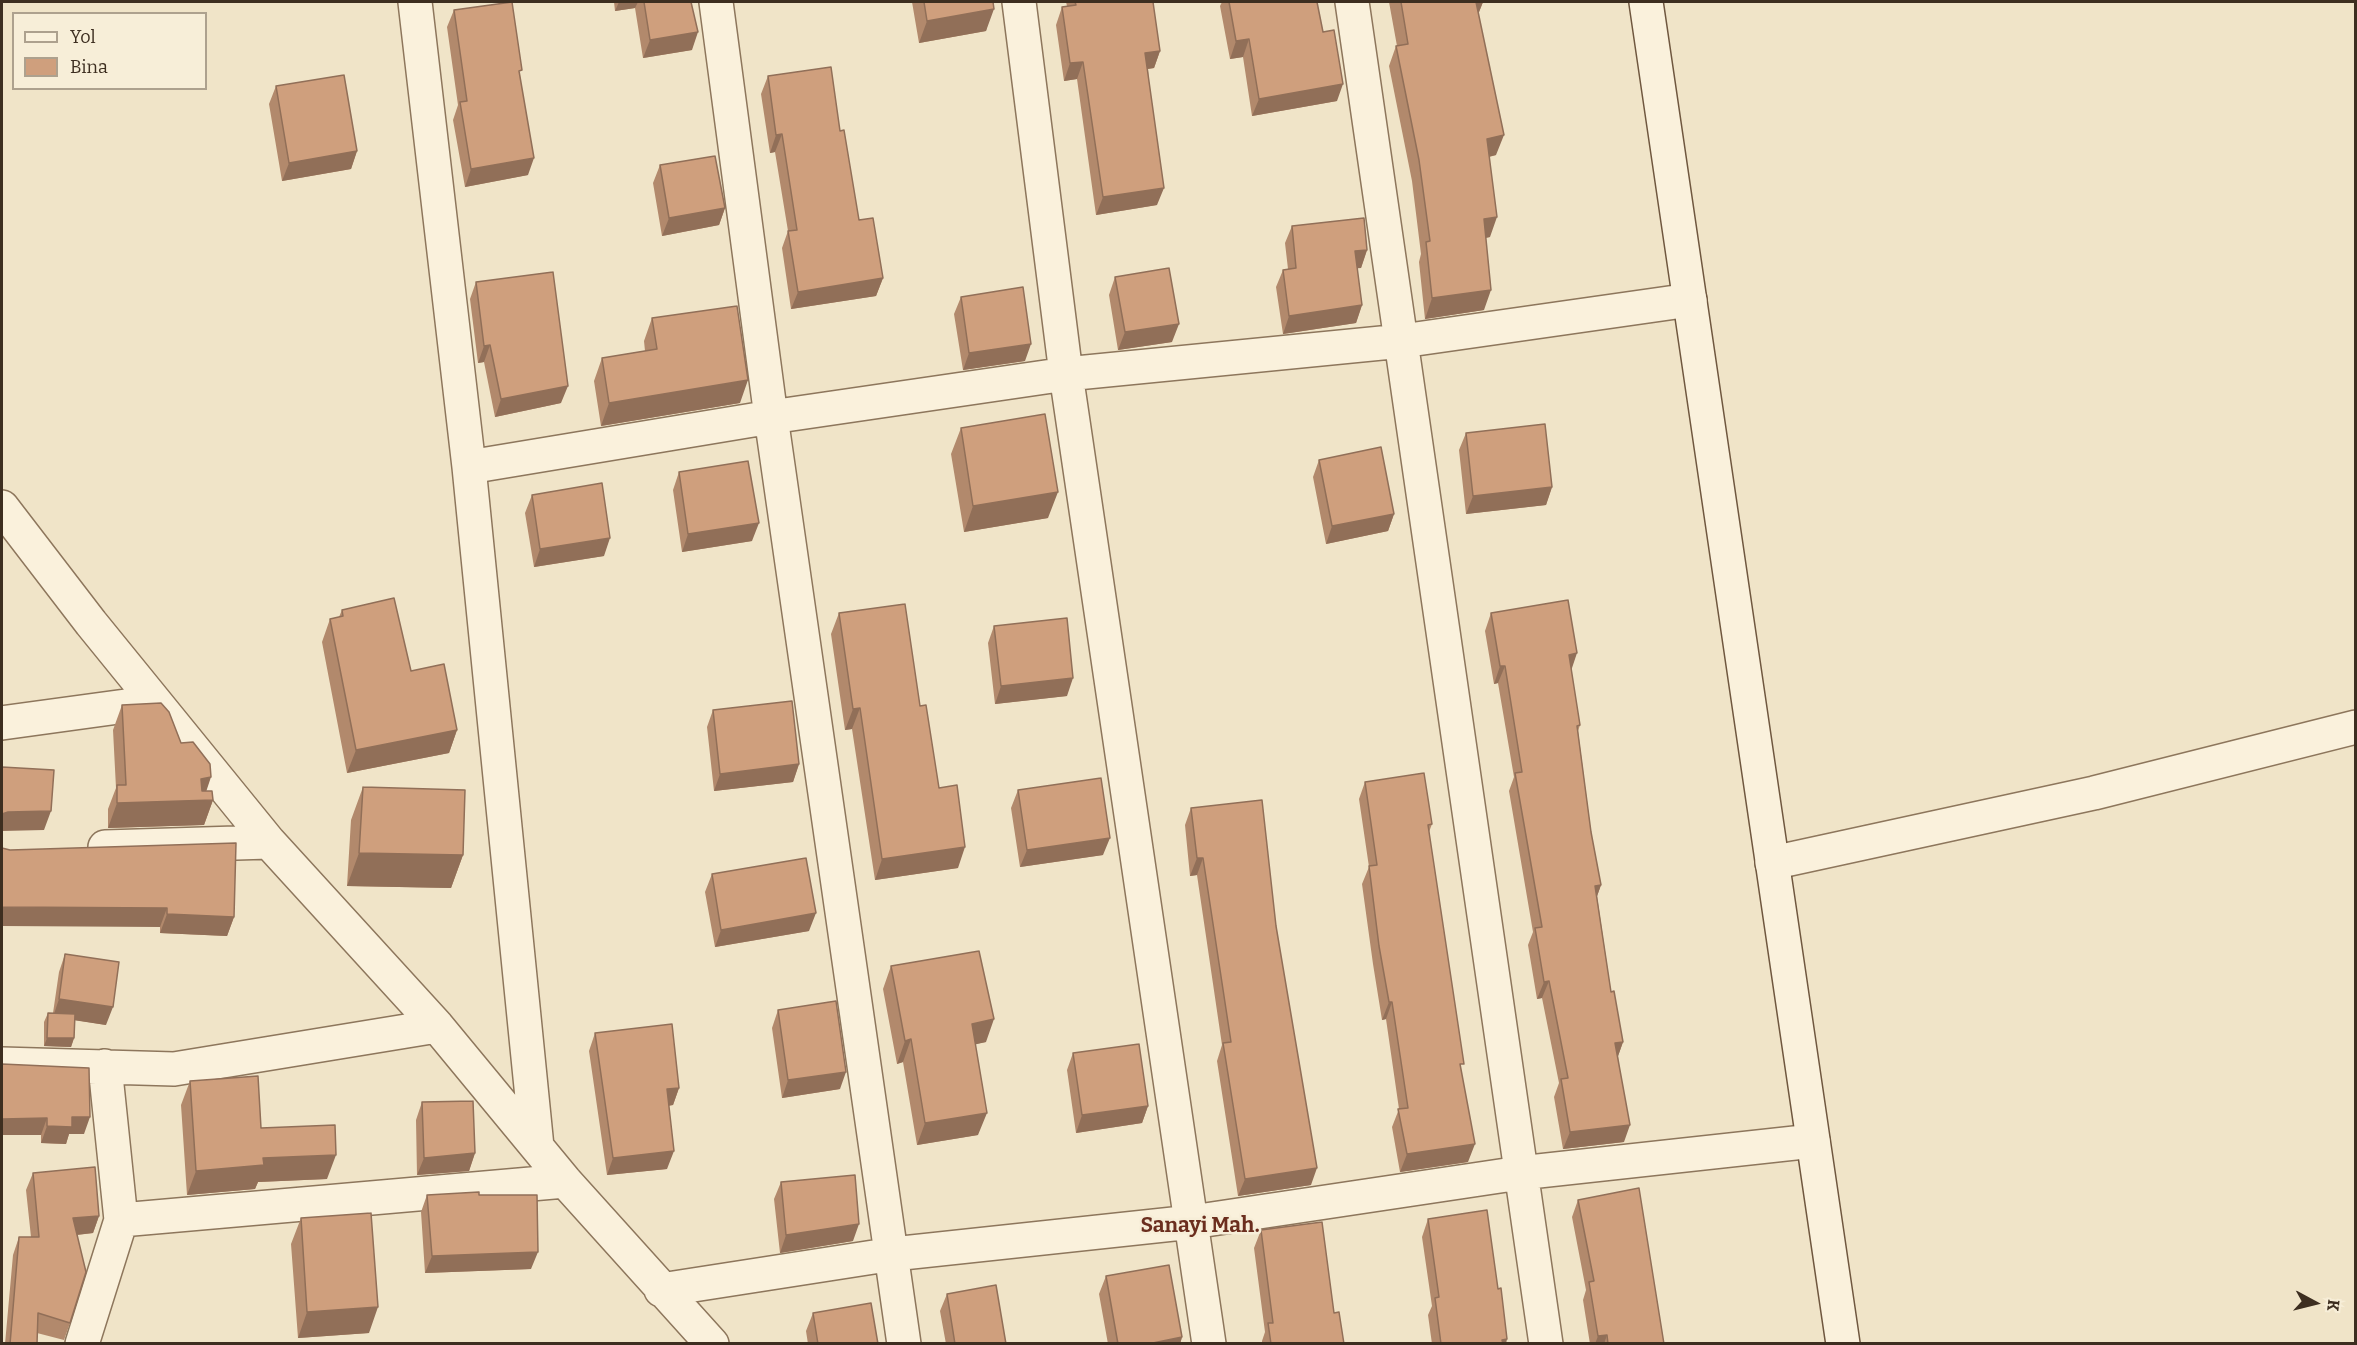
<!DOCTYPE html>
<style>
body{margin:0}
#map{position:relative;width:2357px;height:1345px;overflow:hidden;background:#f0e4c8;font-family:Bitter,serif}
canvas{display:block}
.frame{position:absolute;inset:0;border:3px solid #3d2e20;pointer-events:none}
.legend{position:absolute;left:12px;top:12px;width:195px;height:78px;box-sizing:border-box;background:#f7eed8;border:2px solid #ada18e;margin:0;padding:8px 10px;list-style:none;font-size:18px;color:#3d2e20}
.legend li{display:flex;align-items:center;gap:12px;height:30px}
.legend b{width:30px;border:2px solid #ada18e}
.north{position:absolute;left:2285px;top:1273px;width:60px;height:60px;-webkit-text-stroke:4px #f7eed8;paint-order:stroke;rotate:97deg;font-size:16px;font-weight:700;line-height:24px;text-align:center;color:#3d2e20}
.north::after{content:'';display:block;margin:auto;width:21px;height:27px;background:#3d2e20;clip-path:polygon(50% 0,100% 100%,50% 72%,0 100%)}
</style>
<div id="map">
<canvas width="2357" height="1345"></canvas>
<div class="frame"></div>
<ul class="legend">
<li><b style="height:8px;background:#faf1dc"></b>Yol</li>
<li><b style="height:16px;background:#cf9f7d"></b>Bina</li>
</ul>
<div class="north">K</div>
</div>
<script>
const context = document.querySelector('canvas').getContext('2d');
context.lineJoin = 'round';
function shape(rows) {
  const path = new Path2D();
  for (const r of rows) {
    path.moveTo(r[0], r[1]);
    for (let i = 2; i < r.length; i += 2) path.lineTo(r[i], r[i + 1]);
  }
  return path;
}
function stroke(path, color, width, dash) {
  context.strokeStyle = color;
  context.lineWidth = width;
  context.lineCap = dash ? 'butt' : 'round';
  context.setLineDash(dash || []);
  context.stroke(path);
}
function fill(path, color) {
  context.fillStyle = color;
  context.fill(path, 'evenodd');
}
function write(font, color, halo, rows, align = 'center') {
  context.font = font + ' Bitter,serif';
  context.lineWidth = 5;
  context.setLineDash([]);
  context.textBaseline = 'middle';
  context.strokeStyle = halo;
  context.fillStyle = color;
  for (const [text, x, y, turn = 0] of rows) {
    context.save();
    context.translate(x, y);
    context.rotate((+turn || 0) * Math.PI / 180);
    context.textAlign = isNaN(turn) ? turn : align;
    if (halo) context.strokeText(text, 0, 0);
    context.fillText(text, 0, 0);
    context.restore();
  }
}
const minor = shape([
 [415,2,469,467,537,1147],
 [716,2,771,417,904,1344],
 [1019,2,1066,374,1209,1344],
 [1352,2,1546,1344],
 [469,467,771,417,1066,374,1402,341,1690,300],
 [2,507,91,623,269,842,437,1026,565,1181,712,1344],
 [2,723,155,702],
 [105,847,269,842],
 [1772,863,2094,793,2356,727],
 [2,1064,174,1069,437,1026],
 [121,1220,565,1181],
 [661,1290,893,1254,1192,1222,1520,1173,1813,1141],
 [82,1344,121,1220,105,1066]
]);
const secondary = shape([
 [1646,2,1843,1344]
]);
stroke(minor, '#8d765c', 36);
stroke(secondary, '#6f573f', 36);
stroke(minor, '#faf1dc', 33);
stroke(secondary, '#faf1dc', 33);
fill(shape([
 [614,2,691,2,692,50,643,58,635,8,615,11],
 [912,2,993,2,986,31,919,43],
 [1066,2,1153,2,1160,51,1154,68,1148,69,1157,205,1096,215,1077,79,1064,81,1056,25,1062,7,1067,6],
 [1222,2,1229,2,1323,32,1337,101,1252,116,1243,57,1230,59,1220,6],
 [1389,2,1483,2,1479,12,1478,12,1496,155,1489,157,1490,237,1486,238,1484,310,1425,319,1419,262,1421,254,1412,181,1389,66,1396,46,1397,46],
 [454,10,520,75,528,175,465,187,453,120,458,105,447,27],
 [768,76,840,131,859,220,883,278,876,296,791,309,782,248,788,231,775,152,770,153,761,94],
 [276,86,357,151,351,169,282,181,269,104],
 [660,165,725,208,719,225,662,236,653,183],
 [1292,226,1367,250,1361,268,1357,268,1362,305,1356,323,1283,334,1276,287,1283,270,1288,269,1285,243],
 [1115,277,1172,342,1118,350,1109,295],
 [476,282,561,403,495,417,484,362,478,363,470,299],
 [961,297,1025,361,963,370,954,314],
 [652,318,740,403,601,426,594,381,602,358,645,351,644,341],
 [961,428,1048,518,964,532,951,454],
 [1466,433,1552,487,1546,505,1466,514,1459,450],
 [1319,460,1394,514,1388,531,1326,544,1313,477],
 [679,472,752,541,682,552,673,490],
 [532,495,604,556,534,567,525,513],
 [342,610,411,671,457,730,449,753,347,773,322,642,330,619,339,617],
 [839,613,920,706,958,868,875,880,852,729,845,730,831,634],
 [1491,613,1571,670,1580,725,1578,731,1591,832,1601,885,1597,896,1611,992,1623,1042,1618,1056,1624,1142,1563,1149,1554,1097,1559,1083,1542,998,1537,999,1528,945,1533,932,1509,791,1514,777,1498,683,1494,684,1485,631],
 [994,626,1067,696,995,704,988,643],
 [122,705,181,743,206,791,213,800,204,825,108,828,108,809,116,788,113,730],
 [713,710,799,764,793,782,714,791,707,727],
 [1365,782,1432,824,1429,832,1461,1071,1468,1162,1400,1172,1392,1127,1399,1109,1386,1019,1382,1020,1373,964,1362,884,1369,867,1359,799],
 [363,787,463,855,451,888,347,886,351,820],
 [1018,790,1103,855,1020,867,1011,808],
 [1191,808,1276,926,1311,1185,1238,1196,1217,1061,1222,1045,1197,875,1190,876,1185,825],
 [2,848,234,917,227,936,160,933,160,927],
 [712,874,809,931,715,947,705,892],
 [65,954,106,1025,75,1020,74,1038,71,1047,44,1046,44,1022,48,1013,53,1013,59,972],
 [891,966,986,1042,975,1044,978,1135,917,1145,903,1062,897,1064,883,989],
 [778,1010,840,1089,782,1098,772,1028],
 [595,1033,679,1088,673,1105,669,1106,667,1169,607,1175,589,1051],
 [1073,1053,1148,1106,1142,1123,1076,1133,1067,1070],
 [2,1064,84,1134,69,1134,66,1144,41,1143,41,1135,2,1135],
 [190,1081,261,1128,327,1179,258,1182,255,1189,187,1195,181,1105],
 [422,1102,475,1153,469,1171,417,1175,416,1120],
 [33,1173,99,1216,93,1233,77,1235,70,1323,64,1340,37,1333,37,1344,5,1344,13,1255,19,1237,31,1237,26,1190],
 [781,1182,853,1241,780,1253,774,1199],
 [427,1195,479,1195,531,1269,425,1273,421,1212],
 [1578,1200,1664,1344,1590,1344,1583,1300,1586,1290,1572,1217],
 [301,1218,369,1333,298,1338,291,1244],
 [1428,1219,1498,1289,1506,1344,1432,1344,1428,1315,1432,1306,1422,1237],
 [1261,1230,1334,1313,1344,1344,1262,1344,1262,1341,1265,1332,1254,1248],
 [1106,1276,1182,1337,1180,1344,1108,1344,1099,1294],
 [947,1294,1006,1344,946,1344,940,1311],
 [813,1313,878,1344,808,1344,806,1331]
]), '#b2896c');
fill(shape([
 [619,2,638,2,635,8,615,11],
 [1472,2,1483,2,1479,12,1467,14],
 [994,9,986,31,919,43,927,21],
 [698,32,692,50,643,58,650,40],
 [1249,39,1243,57,1230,59,1236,41],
 [1160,51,1154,68,1139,70,1145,53],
 [1083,62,1077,79,1064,81,1070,63],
 [1343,84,1337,101,1252,116,1259,99],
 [782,134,775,152,770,153,776,135],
 [1504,135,1496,155,1479,159,1487,139],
 [357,151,351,169,282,181,289,163],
 [534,158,528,175,465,187,471,169],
 [1164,188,1157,205,1096,215,1103,197],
 [725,208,719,225,662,236,669,218],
 [1497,217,1490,237,1477,239,1484,219],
 [1367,250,1361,268,1348,269,1355,251],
 [883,278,876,296,791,309,798,292],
 [1491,290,1484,310,1425,319,1432,298],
 [1362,305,1356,323,1283,334,1289,316],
 [1179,324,1172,342,1118,350,1125,332],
 [1031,344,1025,361,963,370,969,353],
 [490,345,484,362,478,363,484,346],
 [748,380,740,403,601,426,609,403],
 [568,386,561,403,495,417,501,399],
 [1552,487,1546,505,1466,514,1473,496],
 [1058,492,1048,518,964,532,973,506],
 [1394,514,1388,531,1326,544,1332,526],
 [759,523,752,541,682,552,688,534],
 [610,538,604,556,534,567,540,549],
 [1577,653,1571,671,1569,655],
 [1500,666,1505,666,1498,683,1494,684],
 [1073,678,1067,696,995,704,1001,686],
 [860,708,852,729,845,730,853,709],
 [457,730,449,753,347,773,356,750],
 [799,764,793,782,714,791,720,774],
 [211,777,203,801,213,800,204,825,108,828,117,803,201,779],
 [51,811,44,830,2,831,2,814,8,812],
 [1110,838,1103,855,1020,867,1027,850],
 [965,847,958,868,875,880,882,859],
 [359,853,463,855,451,888,347,886],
 [1197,858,1203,858,1197,875,1190,876],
 [1601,885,1595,902,1595,886],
 [2,907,167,908,160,927,2,926],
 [816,913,809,931,715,947,721,930],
 [167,914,234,917,227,936,160,933],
 [1549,981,1542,998,1537,999,1544,982],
 [59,999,113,1007,106,1025,53,1017],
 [1389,1002,1392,1002,1386,1019,1382,1020],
 [994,1019,986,1042,964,1047,972,1024],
 [47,1038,74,1038,71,1047,44,1046],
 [911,1039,903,1062,897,1064,905,1041],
 [1623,1042,1617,1059,1615,1043],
 [846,1072,840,1089,782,1098,788,1080],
 [679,1088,673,1105,660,1106,667,1089],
 [1148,1106,1142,1123,1076,1133,1082,1115],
 [987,1113,978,1135,917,1145,925,1123],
 [72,1117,90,1117,84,1134,69,1134,66,1144,41,1143,47,1126],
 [47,1118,41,1135,2,1135,2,1119],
 [1630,1125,1624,1142,1563,1149,1570,1132],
 [1475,1144,1468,1162,1400,1172,1407,1154],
 [674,1151,667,1169,607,1175,613,1158],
 [475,1153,469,1171,417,1175,424,1158],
 [336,1155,327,1179,258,1182,255,1189,187,1195,196,1171,263,1158],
 [1317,1168,1311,1185,1238,1196,1245,1179],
 [99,1216,93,1233,66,1236,73,1218],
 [859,1224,853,1241,780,1253,786,1235],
 [538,1252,531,1269,425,1273,432,1256],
 [378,1307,369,1333,298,1338,307,1312],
 [1607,1335,1604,1344,1595,1344,1598,1336],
 [1182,1337,1180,1344,1148,1344],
 [1507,1339,1506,1344,1501,1344,1502,1340]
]), '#916f58');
const building = shape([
 [512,2,522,70,519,71,534,158,471,169,460,102,467,101,454,10,512,2],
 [644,2,691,2,698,32,650,40,644,2],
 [924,2,993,2,994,9,927,21,924,2],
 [1075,2,1153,2,1160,51,1145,53,1164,188,1103,197,1083,62,1070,63,1062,7,1076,5,1075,2],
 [1229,2,1317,2,1323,32,1334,30,1343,84,1259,99,1249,39,1236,41,1229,2],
 [1401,2,1476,2,1504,135,1487,139,1497,217,1484,219,1491,290,1432,298,1426,242,1430,241,1419,160,1396,46,1408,44,1401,2],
 [831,67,840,131,844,130,859,220,873,218,883,278,798,292,788,231,797,230,782,134,776,135,768,76,831,67],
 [344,75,357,151,289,163,276,86,344,75],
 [715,156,725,208,669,218,660,165,715,156],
 [1364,218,1367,250,1355,251,1362,305,1289,316,1283,270,1296,268,1292,226,1364,218],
 [1169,268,1179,324,1125,332,1115,277,1169,268],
 [553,272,568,386,501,399,490,345,484,346,476,282,553,272],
 [1023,287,1031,344,969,353,961,297,1023,287],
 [737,306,748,380,609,403,602,358,657,349,652,318,737,306],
 [1045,414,1058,492,973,506,961,428,1045,414],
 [1545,424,1552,487,1473,496,1466,433,1545,424],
 [1381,447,1394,514,1332,526,1319,460,1381,447],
 [748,461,759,523,688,534,679,472,748,461],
 [602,483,610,538,540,549,532,495,602,483],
 [394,598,411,671,444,664,457,730,356,750,330,619,343,616,342,610,394,598],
 [1568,600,1577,653,1569,655,1580,725,1577,726,1591,832,1601,885,1595,886,1611,992,1614,991,1623,1042,1615,1043,1630,1125,1570,1132,1561,1079,1568,1078,1549,981,1544,982,1535,928,1542,927,1515,773,1522,772,1505,666,1500,666,1491,613,1568,600],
 [905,604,920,706,926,705,939,788,957,785,965,847,882,859,860,708,853,709,839,613,905,604],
 [1067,618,1073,678,1001,686,994,626,1067,618],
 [792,701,799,764,720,774,713,710,792,701],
 [161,703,169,712,181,743,193,742,210,764,211,777,201,779,202,791,212,791,213,800,117,803,117,785,126,785,122,705,161,703],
 [2,767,54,770,51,811,8,812,2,814,2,767],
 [1424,773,1432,824,1428,825,1464,1064,1460,1064,1475,1144,1407,1154,1398,1109,1408,1108,1392,1002,1389,1002,1379,946,1369,866,1377,865,1365,782,1424,773],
 [1101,778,1110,838,1027,850,1018,790,1101,778],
 [363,787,465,790,463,855,359,853,363,787],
 [1262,800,1276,926,1317,1168,1245,1179,1223,1043,1231,1042,1203,858,1197,858,1191,808,1262,800],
 [236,843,234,917,167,914,167,908,2,907,2,848,10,850,236,843],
 [806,858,816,913,721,930,712,874,806,858],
 [979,951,994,1019,972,1024,987,1113,925,1123,911,1039,905,1041,891,966,979,951],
 [65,954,119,962,113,1007,59,999,65,954],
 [836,1001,846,1072,788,1080,778,1010,836,1001],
 [48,1013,75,1014,74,1038,47,1038,48,1013],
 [672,1024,679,1088,667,1089,674,1151,613,1158,595,1033,672,1024],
 [1139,1044,1148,1106,1082,1115,1073,1053,1139,1044],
 [2,1064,89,1068,90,1117,72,1117,72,1127,47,1126,47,1118,2,1119,2,1064],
 [258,1076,261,1128,335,1125,336,1155,263,1158,264,1165,196,1171,190,1081,258,1076],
 [473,1101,475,1153,424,1158,422,1102,473,1101],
 [95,1167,99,1216,73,1218,86,1272,70,1323,38,1313,37,1344,10,1344,19,1237,39,1237,33,1173,95,1167],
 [855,1175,859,1224,786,1235,781,1182,855,1175],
 [1639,1188,1664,1344,1608,1344,1607,1335,1598,1336,1589,1282,1594,1281,1578,1200,1639,1188],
 [479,1192,479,1195,537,1195,538,1252,432,1256,427,1195,479,1192],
 [1487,1210,1498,1289,1501,1288,1507,1339,1502,1340,1503,1344,1441,1344,1435,1298,1439,1297,1428,1219,1487,1210],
 [371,1213,378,1307,307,1312,301,1218,371,1213],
 [1322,1222,1334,1313,1339,1312,1344,1344,1271,1344,1268,1323,1273,1323,1261,1230,1322,1222],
 [1169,1265,1182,1337,1148,1344,1118,1344,1106,1276,1169,1265],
 [996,1285,1006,1344,955,1344,947,1294,996,1285],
 [871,1303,878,1344,818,1344,813,1313,871,1303]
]);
fill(building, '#cf9f7d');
stroke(building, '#916f58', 1.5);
write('bold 21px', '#6b2e1e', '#f7eed8', [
 ["Sanayi Mah.",1200,1226]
]);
</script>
